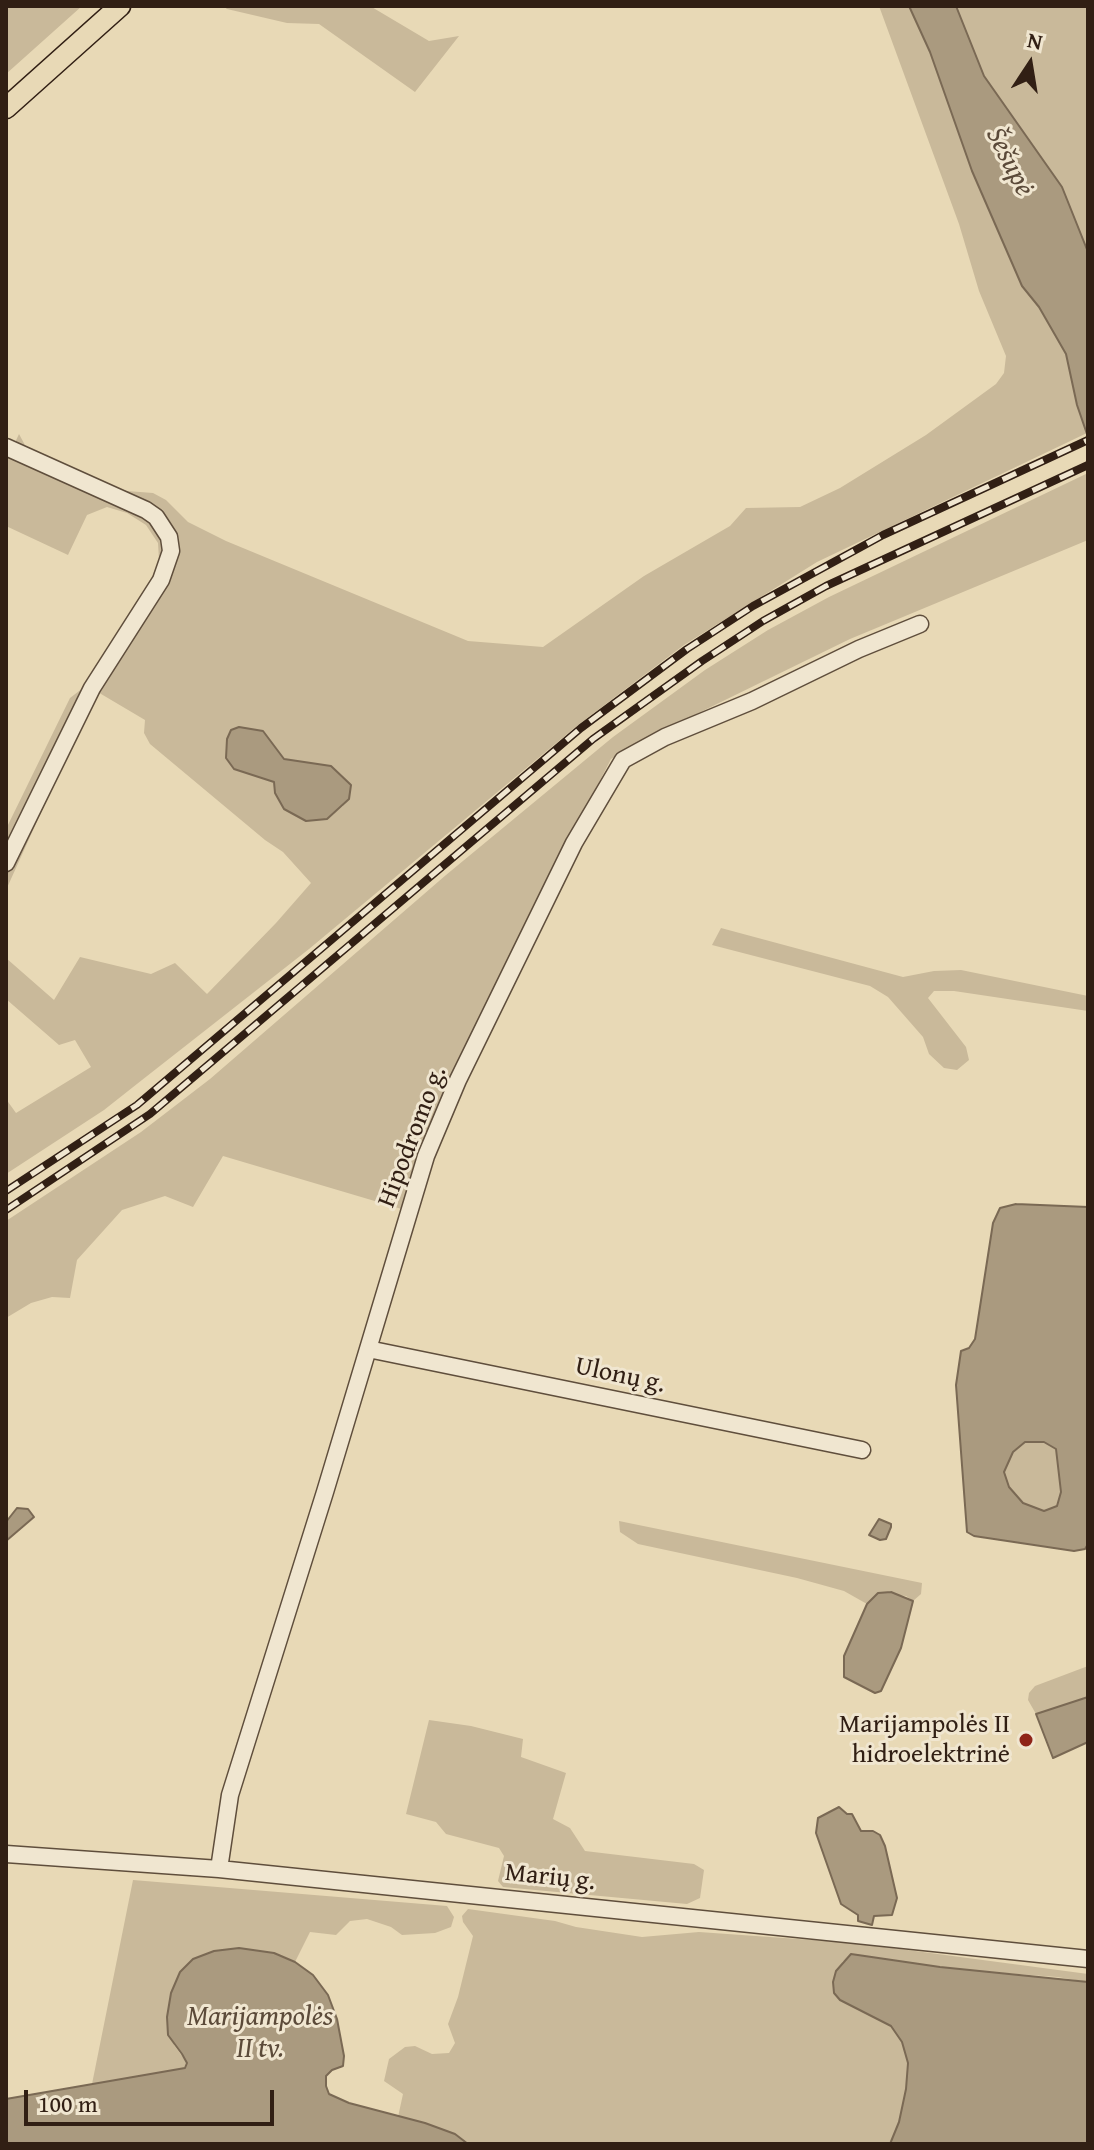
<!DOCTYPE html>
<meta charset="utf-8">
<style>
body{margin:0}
#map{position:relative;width:1094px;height:2150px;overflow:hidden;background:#e8d9b6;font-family:"Gentium Book Plus",serif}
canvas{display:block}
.frame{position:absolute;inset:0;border:8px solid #311f14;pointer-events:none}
.north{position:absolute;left:990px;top:24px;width:80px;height:80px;-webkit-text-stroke:6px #f0e6d0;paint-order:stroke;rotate:12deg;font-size:22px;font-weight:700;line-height:32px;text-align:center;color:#311f14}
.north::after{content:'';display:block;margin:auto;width:28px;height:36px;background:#311f14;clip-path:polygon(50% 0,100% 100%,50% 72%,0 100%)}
.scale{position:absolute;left:24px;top:2090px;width:250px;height:36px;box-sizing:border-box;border:4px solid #311f14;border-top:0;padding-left:10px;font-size:24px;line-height:28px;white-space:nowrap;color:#311f14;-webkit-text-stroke:6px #f0e6d0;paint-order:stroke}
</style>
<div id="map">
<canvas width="1094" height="2150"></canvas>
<div class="frame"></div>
<div class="north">N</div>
<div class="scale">100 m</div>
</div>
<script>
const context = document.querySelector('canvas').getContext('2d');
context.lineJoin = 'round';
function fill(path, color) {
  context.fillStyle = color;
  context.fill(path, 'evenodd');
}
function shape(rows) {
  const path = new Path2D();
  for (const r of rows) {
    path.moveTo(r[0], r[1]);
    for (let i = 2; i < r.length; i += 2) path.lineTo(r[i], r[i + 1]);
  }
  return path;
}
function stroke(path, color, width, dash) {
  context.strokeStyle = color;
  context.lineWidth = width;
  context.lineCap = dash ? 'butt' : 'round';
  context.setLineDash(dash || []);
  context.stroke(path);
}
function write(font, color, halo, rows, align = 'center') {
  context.font = font + ' "Gentium Book Plus",serif';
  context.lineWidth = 6;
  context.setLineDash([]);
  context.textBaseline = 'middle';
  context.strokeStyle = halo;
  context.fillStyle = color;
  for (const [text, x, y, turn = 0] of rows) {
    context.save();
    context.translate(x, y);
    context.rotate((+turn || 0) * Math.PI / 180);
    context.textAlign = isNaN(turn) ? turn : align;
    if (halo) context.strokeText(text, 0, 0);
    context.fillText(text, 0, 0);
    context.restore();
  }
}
fill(shape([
 [6,6,82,6,6,74],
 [223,6,370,6,429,41,459,36,415,92,319,24,287,23,227,9],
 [879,6,909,6,930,52,972,171,1022,286,1039,307,1066,354,1077,405,1087,433,817,562,684,645,578,725,309,949,142,1080,104,1110,6,1174,6,1099,16,1113,91,1067,75,1040,59,1045,6,999,6,958,54,1000,80,957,151,974,175,963,207,994,276,923,311,883,283,852,265,840,150,744,144,733,145,720,96,691,6,890,6,829,70,698,83,688,150,582,159,560,158,543,146,525,127,513,107,507,87,515,68,555,6,526,6,462,19,434,26,447,104,486,127,491,153,493,166,500,188,522,226,541,468,641,543,647,644,576,730,526,746,508,800,507,840,488,926,435,996,384,1004,373,1006,356,979,291,959,224],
 [239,727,262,731,284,759,331,766,343,806,327,819,306,821,275,793,275,782],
 [956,6,1088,6,1088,252,1062,187,984,76],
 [1088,473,1088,540,850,639,637,743,611,759,537,903,405,1210,223,1156,193,1207,165,1196,122,1210,77,1260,70,1298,52,1297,31,1303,6,1318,6,1221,141,1132,210,1079,446,875,613,737,705,670,768,630,829,597],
 [721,928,903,977,934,971,961,970,1088,996,1088,1011,954,991,934,991,928,998,966,1047,969,1060,957,1070,944,1068,929,1054,923,1037,888,997,870,986,712,945],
 [1025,1442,1044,1442,1056,1449,1061,1492,1057,1506,1044,1511,1023,1503,1009,1487,1004,1472,1013,1452],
 [619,1521,922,1583,921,1594,913,1601,906,1596,878,1593,867,1604,844,1591,797,1578,638,1544,620,1532],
 [1088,1666,1088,1697,1036,1714,1028,1700,1029,1693,1035,1686],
 [429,1720,471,1726,523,1739,521,1757,566,1773,553,1819,570,1828,585,1851,694,1864,704,1870,700,1898,687,1904,503,1887,498,1881,504,1856,499,1848,446,1834,436,1822,406,1814],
 [133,1880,447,1906,454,1917,451,1927,435,1933,402,1935,391,1927,367,1919,350,1921,336,1935,310,1932,295,1962,274,1953,174,2045,187,2063,185,2068,92,2084],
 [468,1909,555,1921,576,1927,642,1937,699,1932,855,1943,1088,1974,1088,1982,1057,1977,843,1961,833,1982,841,2000,891,2025,902,2042,908,2063,906,2088,899,2122,890,2144,468,2144,455,2134,425,2123,398,2117,403,2094,384,2081,389,2059,405,2047,415,2046,432,2054,449,2053,455,2043,448,2024,458,1997,473,1936,463,1922,462,1916]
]), '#c9b99a');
const water = shape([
 [909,6,956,6,984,76,1062,187,1088,252,1088,437,1077,405,1066,354,1039,307,1022,286,972,171,930,52,909,6],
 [239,727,263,731,284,759,331,766,351,785,349,799,327,819,306,821,284,809,275,793,274,782,234,769,226,758,227,739,231,730,239,727],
 [1016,1204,1088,1207,1088,1544,1085,1549,1074,1551,974,1536,967,1532,956,1385,961,1351,969,1348,975,1339,993,1223,1000,1208,1016,1204],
 [1025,1442,1044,1442,1056,1449,1061,1492,1057,1506,1044,1511,1023,1503,1009,1487,1004,1472,1013,1452,1025,1442],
 [17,1508,28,1509,34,1517,6,1541,6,1522,17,1508],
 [879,1519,891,1524,891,1527,886,1539,880,1540,869,1535,879,1519],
 [891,1592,913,1601,901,1648,881,1691,875,1693,844,1677,844,1656,867,1604,878,1593,891,1592],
 [1088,1697,1088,1742,1053,1758,1036,1714,1088,1697],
 [839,1807,847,1814,852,1814,861,1831,873,1831,880,1835,885,1846,897,1898,892,1915,874,1916,872,1925,858,1921,858,1915,841,1904,816,1833,818,1818,839,1807],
 [239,1948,274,1953,295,1962,313,1975,328,1995,337,2019,344,2056,343,2066,332,2070,326,2076,326,2086,329,2094,349,2103,425,2123,455,2134,468,2144,6,2144,6,2099,185,2068,187,2063,182,2054,168,2035,167,2017,171,1993,180,1972,193,1959,214,1951,239,1948],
 [851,1954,940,1967,1088,1982,1088,2144,890,2144,899,2122,906,2089,908,2063,902,2042,891,2026,840,2000,834,1993,833,1982,836,1971,851,1954]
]);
fill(water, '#aa9a7f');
stroke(water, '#7a6954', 2);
const minor = shape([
 [6,447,146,510,156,517,169,537,171,551,161,580,92,688,6,863],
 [368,1349,862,1450],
 [6,1854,219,1869,1088,1959],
 [219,1869,230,1795,325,1492,426,1156,458,1080,574,843,623,760,665,737,752,701,859,649,920,624]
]);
const major = shape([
 [6,108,120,6]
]);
stroke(minor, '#5f4e3c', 19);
stroke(major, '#311f14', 23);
stroke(minor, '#f0e6d0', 16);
stroke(major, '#e8d9b6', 20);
const rail = shape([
 [6,1191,137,1105,581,728,687,649,753,606,883,535,1088,440],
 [6,1210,150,1114,593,739,702,661,763,621,826,586,1088,465]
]);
stroke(rail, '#311f14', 8);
stroke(rail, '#f0e6d0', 5, [15]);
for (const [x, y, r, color] of [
 [1026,1740,8,"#8f2418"]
]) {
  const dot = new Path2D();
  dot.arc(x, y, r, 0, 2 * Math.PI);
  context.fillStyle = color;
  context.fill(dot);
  stroke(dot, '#f0e6d0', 3);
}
write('26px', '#311f14', '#f0e6d0', [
 ["Hipodromo g.",413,1137,-69],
 ["Ulonų g.",620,1376,12],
 ["Marių g.",550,1878,6]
]);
write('26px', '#311f14', '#f0e6d0', [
 ["Marijampolės II",1010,1725],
 ["hidroelektrinė",1010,1755]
], 'right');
write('italic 28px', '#5b4a39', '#f0e6d0', [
 ["Šešupė",1009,162,63],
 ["Marijampolės",260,2018],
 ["II tv.",260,2050]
]);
</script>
